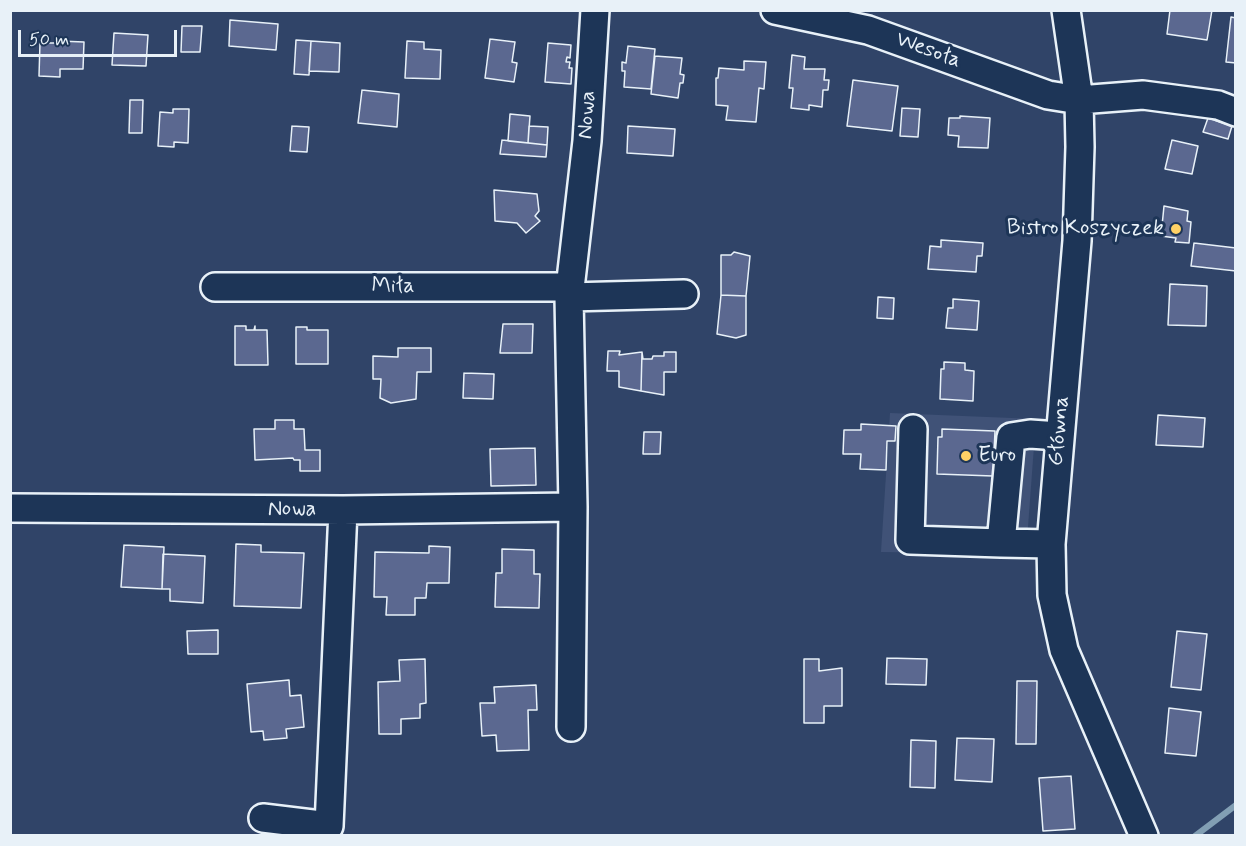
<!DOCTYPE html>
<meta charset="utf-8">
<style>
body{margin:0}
#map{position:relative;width:1246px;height:846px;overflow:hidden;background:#304468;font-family:Mynerve,sans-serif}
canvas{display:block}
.frame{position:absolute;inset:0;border:12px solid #e8f1f8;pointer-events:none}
.scale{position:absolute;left:18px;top:30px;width:159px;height:27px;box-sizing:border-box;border:3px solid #e8f1f8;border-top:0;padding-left:8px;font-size:18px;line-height:21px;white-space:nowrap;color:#e8f1f8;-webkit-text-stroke:4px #1d3557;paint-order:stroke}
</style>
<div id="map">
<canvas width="1246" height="846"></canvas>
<div class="frame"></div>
<div class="scale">50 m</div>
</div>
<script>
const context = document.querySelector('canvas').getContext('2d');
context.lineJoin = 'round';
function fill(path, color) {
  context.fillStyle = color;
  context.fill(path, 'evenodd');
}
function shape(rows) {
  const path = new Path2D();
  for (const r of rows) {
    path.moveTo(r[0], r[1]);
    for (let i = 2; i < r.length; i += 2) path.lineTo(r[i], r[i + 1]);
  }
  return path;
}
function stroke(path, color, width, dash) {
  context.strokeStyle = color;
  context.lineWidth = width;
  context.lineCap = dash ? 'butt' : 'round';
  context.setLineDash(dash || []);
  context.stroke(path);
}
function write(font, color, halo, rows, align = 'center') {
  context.font = font + ' Mynerve,sans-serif';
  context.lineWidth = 6;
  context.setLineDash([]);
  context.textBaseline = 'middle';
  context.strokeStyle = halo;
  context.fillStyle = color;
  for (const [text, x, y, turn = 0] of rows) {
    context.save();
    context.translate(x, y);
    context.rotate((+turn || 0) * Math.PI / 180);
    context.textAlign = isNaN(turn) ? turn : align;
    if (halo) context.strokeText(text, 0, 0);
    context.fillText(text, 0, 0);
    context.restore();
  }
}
fill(shape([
 [890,413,1036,419,1026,554,881,552]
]), '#405277');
stroke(shape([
 [1195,836,1236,805]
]), '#829fb4', 6);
const building = shape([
 [1170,10,1212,10,1207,40,1167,34,1170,10],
 [1231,17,1236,18,1236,63,1226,62,1231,17],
 [230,20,278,24,276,50,229,46,230,20],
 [182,26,202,26,200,52,181,52,182,26],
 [114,33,148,35,146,66,112,65,114,33],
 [490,39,515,42,512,62,517,63,514,82,485,78,490,39],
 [296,40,311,41,309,75,294,74,296,40],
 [59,41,84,42,83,69,60,69,60,77,39,76,40,43,59,43,59,41],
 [311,41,340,43,339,72,309,71,311,41],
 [407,41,424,42,424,49,441,50,440,79,405,78,407,41],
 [548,43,571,45,570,58,567,57,566,62,570,62,569,68,572,68,571,84,545,82,548,43],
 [628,46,655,49,651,89,624,87,625,71,622,71,622,62,626,63,628,46],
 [792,55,805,57,804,69,825,69,824,80,829,80,828,90,823,90,822,107,809,105,809,110,791,108,793,88,789,88,792,55],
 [655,56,682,58,680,74,684,75,683,83,680,83,678,98,651,94,655,56],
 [744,61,766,62,764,89,759,88,756,122,726,120,728,106,716,105,716,78,718,78,719,68,744,70,744,61],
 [853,80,898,86,892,131,847,126,853,80],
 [362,90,399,94,397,127,358,123,362,90],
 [130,100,143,100,142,133,129,133,130,100],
 [902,108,920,109,918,137,900,136,902,108],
 [173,109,189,109,188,143,174,142,174,147,158,146,160,112,173,113,173,109],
 [510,114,530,116,528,143,508,141,510,114],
 [960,116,990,118,988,148,958,147,959,136,948,135,949,118,960,118,960,116],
 [1208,118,1232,126,1228,139,1203,132,1208,118],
 [292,126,309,127,307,152,290,151,292,126],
 [529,126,548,127,547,145,528,143,529,126],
 [628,126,675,129,673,156,627,153,628,126],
 [502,140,547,145,546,157,500,154,502,140],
 [1172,140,1198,146,1192,174,1165,169,1172,140],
 [494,190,537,194,539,211,535,216,540,221,526,233,517,223,495,221,494,190],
 [1164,206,1188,211,1187,221,1191,222,1189,243,1175,242,1176,238,1161,236,1164,206],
 [941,240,983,243,982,256,977,256,976,272,928,269,930,246,941,247,941,240],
 [1194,243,1236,248,1236,271,1191,266,1194,243],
 [734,252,750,256,746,296,721,295,721,255,731,255,734,252],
 [1170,284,1207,286,1206,326,1168,325,1170,284],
 [721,295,746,296,746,335,736,338,717,334,721,295],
 [878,297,894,298,893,319,877,318,878,297],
 [953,299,979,301,977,330,946,328,948,308,953,308,953,299],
 [503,324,533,324,532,353,500,353,503,324],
 [235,326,246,326,246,330,254,330,255,326,255,330,267,330,268,365,235,365,235,326],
 [296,327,307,327,307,330,328,330,328,364,296,364,296,327],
 [398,348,431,348,431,372,417,372,416,399,391,403,380,398,381,379,373,379,373,356,398,357,398,348],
 [608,351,620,351,619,355,642,352,641,391,619,387,619,371,607,371,608,351],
 [642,352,643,359,652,359,653,356,664,356,664,352,676,352,676,372,664,372,664,395,641,391,642,352],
 [944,362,965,363,965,370,974,371,973,401,940,399,941,369,944,369,944,362],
 [464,373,494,374,493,399,463,398,464,373],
 [1158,415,1205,418,1203,447,1156,445,1158,415],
 [275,420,294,420,294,429,304,429,305,450,320,450,320,471,300,471,300,460,294,460,293,458,255,460,254,429,275,429,275,420],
 [861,424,896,426,895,441,887,441,886,470,860,469,861,454,843,454,844,430,861,430,861,424],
 [942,429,995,431,993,476,937,474,938,437,942,437,942,429],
 [644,432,661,432,660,454,643,454,644,432],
 [535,448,536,485,491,486,490,449,535,448],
 [236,544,261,545,261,552,304,553,301,608,234,606,236,544],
 [124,545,164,547,162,589,121,587,124,545],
 [429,546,450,547,449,583,427,583,426,598,415,598,415,615,386,615,387,597,374,597,375,552,429,553,429,546],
 [502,549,534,550,534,574,540,574,539,608,495,607,496,573,502,573,502,549],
 [163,554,205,556,203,603,170,601,170,589,162,589,163,554],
 [218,630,218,654,188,654,187,631,218,630],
 [1177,631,1207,634,1201,690,1171,687,1177,631],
 [887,658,927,659,926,685,886,684,887,658],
 [425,659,426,703,420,704,420,718,401,719,401,734,379,734,378,682,400,681,399,660,425,659],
 [804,659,819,659,819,671,842,668,842,706,824,706,824,723,804,723,804,659],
 [289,680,290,696,301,695,304,727,286,729,287,738,264,740,263,731,251,732,247,684,289,680],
 [1017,681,1037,681,1036,744,1016,744,1017,681],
 [536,685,537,710,528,710,529,750,497,751,496,735,482,736,480,703,495,703,494,687,536,685],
 [1169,708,1201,712,1196,756,1165,753,1169,708],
 [957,738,994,739,992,782,955,780,957,738],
 [911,740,936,741,935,788,910,787,911,740],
 [1071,776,1075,829,1043,831,1039,778,1071,776]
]);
fill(building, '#5b6890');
stroke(building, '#e8f1f8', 1.5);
const minor = shape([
 [775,10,868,30,1048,95,1079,100,1143,95,1218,105,1236,112],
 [1066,10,1079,100,1080,147,1077,241,1051,544,1052,595,1064,650,1144,836],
 [215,287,570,287],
 [569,297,684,294],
 [913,429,910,540,1001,543],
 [10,508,343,510,573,507],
 [1051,544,1001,543,1011,437,1030,434,1059,436],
 [571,727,573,507,569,297,587,141,595,10],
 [263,818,329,826,343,510]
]);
stroke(minor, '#e8f1f8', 32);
stroke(minor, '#1d3557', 27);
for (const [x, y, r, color] of [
 [1176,229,6,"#ffd166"],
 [966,456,6,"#ffd166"]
]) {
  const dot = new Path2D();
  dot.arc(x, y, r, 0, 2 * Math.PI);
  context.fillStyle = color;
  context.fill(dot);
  stroke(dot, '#1d3557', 2);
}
write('22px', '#e8f1f8', '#1d3557', [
 ["Wesoła",928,51,20],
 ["Nowa",588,115,-86],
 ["Miła",393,287],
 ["Główna",1060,431,-85],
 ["Nowa",292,510]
]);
write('22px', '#e8f1f8', '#1d3557', [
 ["Bistro Koszyczek",1164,229],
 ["Euro",978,456,"left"]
], 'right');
</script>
